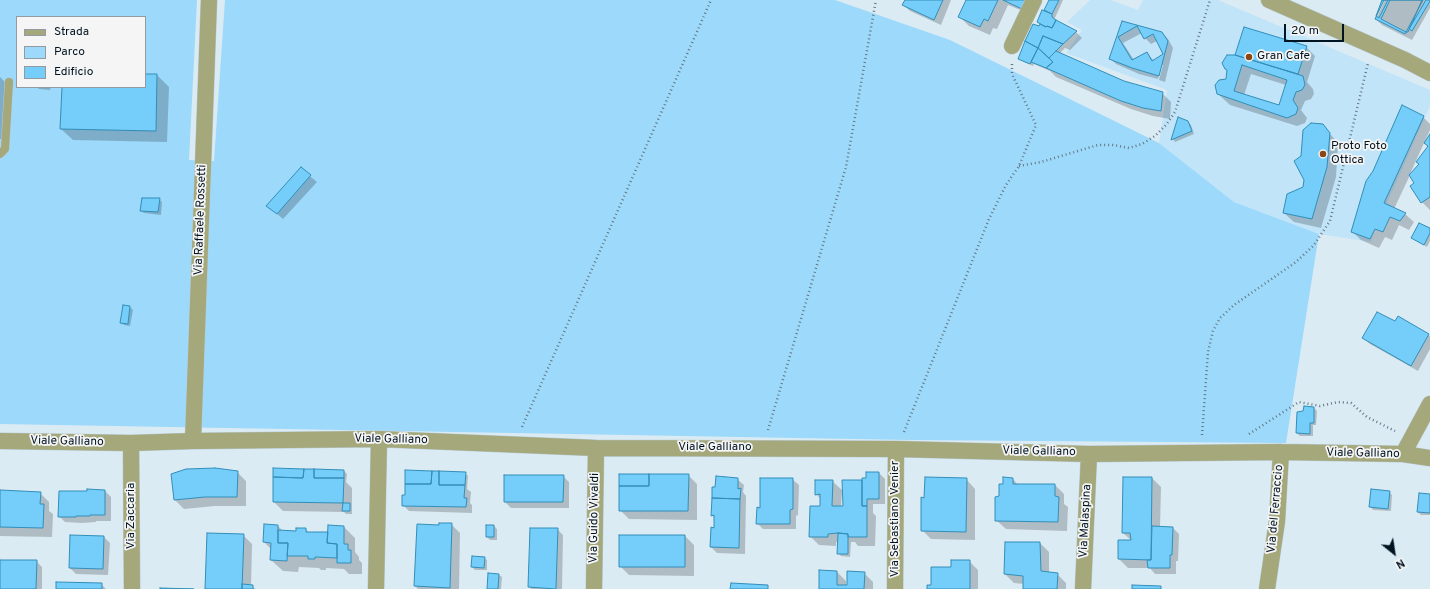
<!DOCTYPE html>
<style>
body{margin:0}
#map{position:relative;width:1430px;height:589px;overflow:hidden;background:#dbebf4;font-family:Overpass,sans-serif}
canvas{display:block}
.legend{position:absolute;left:16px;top:16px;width:130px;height:72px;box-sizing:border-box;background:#f5f5f5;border:1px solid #939ba0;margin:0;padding:5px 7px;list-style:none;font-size:12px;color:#001421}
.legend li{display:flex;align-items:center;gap:8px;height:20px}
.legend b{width:20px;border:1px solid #939ba0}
.north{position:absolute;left:1374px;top:533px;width:40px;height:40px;-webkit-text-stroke:3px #f5f5f5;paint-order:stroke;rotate:150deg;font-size:11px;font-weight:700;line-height:16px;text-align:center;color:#001421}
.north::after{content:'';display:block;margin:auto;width:14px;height:18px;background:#001421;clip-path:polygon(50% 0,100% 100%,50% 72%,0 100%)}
.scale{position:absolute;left:1284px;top:24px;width:60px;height:18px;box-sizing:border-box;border:2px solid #001421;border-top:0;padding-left:5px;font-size:12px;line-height:14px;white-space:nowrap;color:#001421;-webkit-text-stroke:3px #f5f5f5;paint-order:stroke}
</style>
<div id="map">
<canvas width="1430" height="589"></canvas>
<ul class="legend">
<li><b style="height:5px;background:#a4a87b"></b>Strada</li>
<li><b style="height:11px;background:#9dd9fa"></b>Parco</li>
<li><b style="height:11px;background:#75cdfa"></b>Edificio</li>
</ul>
<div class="north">N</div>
<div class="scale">20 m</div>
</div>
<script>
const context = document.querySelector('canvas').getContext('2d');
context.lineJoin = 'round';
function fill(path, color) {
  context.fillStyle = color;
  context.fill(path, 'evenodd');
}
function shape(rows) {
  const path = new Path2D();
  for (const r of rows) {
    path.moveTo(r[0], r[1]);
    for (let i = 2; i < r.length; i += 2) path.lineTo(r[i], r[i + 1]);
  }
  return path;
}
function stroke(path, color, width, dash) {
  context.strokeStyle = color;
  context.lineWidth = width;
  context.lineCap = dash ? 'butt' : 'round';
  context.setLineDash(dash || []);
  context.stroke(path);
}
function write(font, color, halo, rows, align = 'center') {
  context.font = font + ' Overpass,sans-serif';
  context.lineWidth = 3.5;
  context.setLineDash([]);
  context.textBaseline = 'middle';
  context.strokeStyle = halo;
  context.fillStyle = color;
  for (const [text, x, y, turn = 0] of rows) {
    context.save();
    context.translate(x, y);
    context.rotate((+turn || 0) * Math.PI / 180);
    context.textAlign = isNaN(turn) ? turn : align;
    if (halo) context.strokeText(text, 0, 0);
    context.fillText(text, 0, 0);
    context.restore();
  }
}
fill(shape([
 [1090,0,1111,0,1138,10,1143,0,1218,0,1430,90,1430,106,1387,203,1392,206,1375,228,1371,242,1319,234,1234,202,1159,143,1167,90,1066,53,1082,30,1067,22]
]), '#c1e4f8');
fill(shape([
 [0,0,197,0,189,160,214,161,225,0,835,0,950,40,1159,143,1234,202,1319,234,1286,443,911,440,0,424],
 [17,17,145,17,145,87,17,87]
]), '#9dd9fa');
fill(shape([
 [906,0,951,0,941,25,910,11,903,5],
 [967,0,1027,0,1023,11,1008,5,997,29,993,28,990,35,969,26,960,17],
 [1050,0,1063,0,1054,20,1076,32,1082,38,1070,50,1065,48,1059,54,1124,82,1162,93,1171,102,1170,119,1153,116,1131,109,1056,77,1050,71,1034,64,1033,66,1022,61,1019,59,1039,27,1040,25,1038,22],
 [1385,0,1430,0,1430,8,1412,40,1382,25,1376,19],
 [1123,22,1162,33,1168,39,1173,48,1165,82,1159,80,1163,65,1161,65,1158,79,1139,74,1116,64,1110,58],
 [1142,33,1145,38,1151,44,1157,41,1165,55,1154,61,1147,53,1134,60,1123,43],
 [1245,28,1306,47,1315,56,1307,82,1313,89,1314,94,1311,99,1305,101,1301,110,1307,118,1305,123,1297,126,1230,105,1218,94,1227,80],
 [1251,74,1286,85,1279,106,1244,95],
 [145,75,157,75,169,87,167,142,73,140,61,129,63,87,145,87],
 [0,77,6,83,5,139,0,139],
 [37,87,51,87,50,90,39,89],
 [1423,117,1430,124,1430,130,1425,141,1426,142,1430,136,1430,210,1422,202,1415,183,1410,175,1394,209,1405,214,1414,222,1409,230,1399,225,1392,240,1385,237,1379,248,1361,240,1352,231],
 [1424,143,1428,147,1420,164,1410,174],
 [1179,119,1187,121,1191,125,1194,134,1175,142,1173,139],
 [1322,125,1338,143,1336,177,1321,228,1294,222,1284,213,1304,188,1305,179,1302,157],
 [301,169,317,182,283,219,268,206],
 [159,199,162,202,161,215,144,213,141,211],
 [1430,229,1430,241,1427,247,1412,238],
 [130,307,133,310,130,326,124,325,121,322],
 [1395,323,1430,336,1430,349,1418,371,1370,344,1363,338],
 [1314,408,1317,411,1316,425,1313,425,1313,436,1300,436,1297,433],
 [224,469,237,472,246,481,246,506,215,506,184,509,175,500,172,475,186,470],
 [344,471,347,474,346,482,352,488,352,514,346,514,344,512,283,511,274,502],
 [465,473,468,476,467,489,471,492,470,503,472,505,472,513,409,511,403,505],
 [879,473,885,479,885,504,873,504,873,513,876,516,875,546,858,546,855,542,851,542,850,557,841,556,838,553,839,542,836,542,836,546,819,545,810,536,821,507,821,499,816,494,832,481,842,490,841,507,844,507,862,481],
 [688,475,697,484,697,520,629,519,620,510],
 [563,476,569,482,569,508,511,508,505,502],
 [1152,478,1161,487,1160,528,1173,528,1179,534,1178,561,1176,561,1176,574,1155,574,1150,568,1128,568,1119,559,1119,541,1132,541,1123,533],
 [737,479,744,485,743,492,746,496,745,554,717,553,711,547,715,529,715,518,712,515],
 [792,479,799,485,798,515,796,516,796,529,763,529,757,523,761,509],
 [966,479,975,489,975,540,931,539,922,530,925,499],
 [1013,479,1018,485,1055,485,1064,494,1064,504,1068,507,1067,531,1006,529,996,520,1004,485],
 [0,491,40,493,49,502,49,511,53,514,52,537,0,536],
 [105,491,111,497,111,521,96,521,96,522,82,523,65,522,59,516],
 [1389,492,1392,495,1391,511,1373,510,1371,507],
 [1430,495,1430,515,1421,515,1418,512],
 [451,524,460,533,459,589,418,589,415,586,418,525,440,526],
 [278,526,284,532,297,532,306,529,309,533,329,533,343,526,355,538,355,552,359,557,359,560,362,563,362,574,349,574,344,569,326,568,326,570,321,570,319,568,299,567,298,572,283,571,271,560,272,550,264,542],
 [494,526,497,529,497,540,490,540,487,537],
 [557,529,563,535,562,589,532,589,529,587],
 [243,535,252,544,251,586,256,589,206,589],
 [620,536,685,536,694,545,694,576,629,575,620,566],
 [104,537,110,543,108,575,76,574,70,568],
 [1040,543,1049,552,1049,573,1057,574,1066,583,1066,589,1024,589,1024,584,1014,583,1005,574],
 [484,558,487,560,487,570,475,570,472,567],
 [0,561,36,561,42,567,42,589,0,589],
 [969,561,978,570,978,589,928,589,952,568],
 [837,572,846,581,846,586,864,573,873,582,873,589,820,589],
 [499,575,502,577,501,589,488,589],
 [101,584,106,589,57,589]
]), '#0003');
const building = shape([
 [905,0,943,0,934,20,902,5,905,0],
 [966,0,998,0,988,21,984,19,980,27,958,17,966,0],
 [1003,0,1028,0,1024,10,1003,0],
 [1049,0,1059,0,1052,14,1044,10,1049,0],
 [1382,0,1388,0,1379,18,1376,16,1382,0],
 [1384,0,1423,0,1405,34,1375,19,1384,0],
 [1390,0,1422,0,1408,32,1406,32,1381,19,1390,0],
 [1426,0,1430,0,1430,1,1412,31,1409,29,1426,0],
 [1042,10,1052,14,1052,17,1056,20,1052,28,1047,26,1046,27,1037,22,1042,10],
 [1056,20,1077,31,1063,44,1043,36,1038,48,1025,41,1033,24,1039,26,1040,24,1046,27,1047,26,1052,28,1056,20],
 [1122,21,1162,32,1168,41,1159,76,1132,68,1109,59,1122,21],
 [1137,26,1144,39,1153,34,1163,54,1152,61,1147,52,1132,60,1118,37,1137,26],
 [1244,27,1307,46,1298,74,1235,55,1244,27],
 [1043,36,1063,44,1049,58,1038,48,1043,36],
 [1025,41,1038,48,1030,64,1018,59,1025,41],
 [1038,48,1053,62,1046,68,1031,62,1038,48],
 [1056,51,1124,81,1163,92,1161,111,1143,108,1121,101,1046,68,1053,62,1049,58,1056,51],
 [1227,55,1235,55,1303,76,1305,85,1302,90,1296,92,1293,100,1298,108,1296,114,1287,118,1217,94,1215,85,1219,80,1226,79,1227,70,1225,69,1222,63,1227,55],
 [1242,65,1287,80,1279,105,1234,91,1242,65],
 [145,74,157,74,156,131,60,129,62,87,145,87,145,74],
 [1402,105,1424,116,1384,203,1406,213,1400,221,1390,217,1383,232,1375,229,1370,239,1351,232,1366,181,1373,171,1402,105],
 [1178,117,1188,121,1192,131,1171,140,1178,117],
 [1311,123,1323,124,1330,133,1327,167,1312,219,1283,213,1287,194,1303,187,1304,180,1294,161,1301,156,1303,130,1311,123],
 [1430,134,1430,197,1421,203,1410,186,1414,183,1409,175,1419,164,1416,162,1428,146,1424,143,1430,134],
 [301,167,311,175,277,214,266,206,301,167],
 [142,198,160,198,158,212,140,211,142,198],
 [1419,223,1430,228,1430,233,1424,245,1411,238,1419,223],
 [123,305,130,306,128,324,120,323,123,305],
 [1377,312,1395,321,1398,316,1429,334,1411,366,1362,338,1377,312],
 [1304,406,1314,407,1314,423,1310,423,1310,434,1296,433,1297,412,1303,411,1304,406],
 [215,468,238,471,237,497,205,497,174,500,171,474,186,469,215,468],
 [273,468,304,469,303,478,273,477,273,468],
 [304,469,314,469,314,478,344,478,343,503,273,502,273,477,303,478,304,469],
 [314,469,344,470,344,478,314,478,314,469],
 [405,470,432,471,431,484,405,484,405,470],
 [432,471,439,471,439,485,465,485,464,498,467,498,466,507,402,506,402,495,405,495,405,484,431,484,432,471],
 [439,471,466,472,465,485,439,485,439,471],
 [866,472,879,472,879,499,867,499,867,506,862,506,862,478,866,478,866,472],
 [619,474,649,474,649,486,619,486,619,474],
 [649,474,689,474,688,511,619,511,619,486,649,486,649,474],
 [504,475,564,475,563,502,504,502,504,475],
 [716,476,738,478,738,489,741,488,740,499,712,498,712,487,715,487,716,476],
 [925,477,967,478,966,532,921,531,921,497,924,498,925,477],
 [1003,477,1013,478,1013,484,1055,484,1055,496,1059,497,1058,522,995,521,995,497,999,496,999,484,1003,484,1003,477],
 [1123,477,1152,477,1151,560,1118,559,1118,540,1131,540,1130,533,1122,533,1123,477],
 [760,478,793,478,793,509,790,510,790,524,756,524,757,507,760,508,760,478],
 [815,480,833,480,832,506,843,506,842,480,862,480,862,506,867,506,867,537,848,537,848,534,838,533,828,534,828,537,809,537,810,506,820,506,820,494,815,495,815,480],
 [87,489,105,490,105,515,90,515,90,516,76,516,76,517,58,517,59,491,87,491,87,489],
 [1371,489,1390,491,1388,509,1369,507,1371,489],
 [0,490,41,492,40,504,44,504,43,528,0,527,0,490],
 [1419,493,1430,494,1430,513,1417,512,1419,493],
 [712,498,740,499,739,548,710,547,711,527,714,528,714,515,711,516,712,498],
 [343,503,350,503,350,511,342,511,343,503],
 [439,523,452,523,450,588,414,586,417,524,439,525,439,523],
 [264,524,278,525,278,543,288,543,287,561,270,560,271,543,263,542,264,524],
 [328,525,344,526,344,544,348,544,348,550,351,550,351,563,337,563,337,544,327,543,328,525],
 [486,525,494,525,494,537,486,537,486,525],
 [1152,526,1173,527,1172,555,1170,555,1170,568,1148,568,1147,560,1151,560,1152,526],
 [296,528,306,528,306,532,328,532,327,543,337,544,337,558,315,557,315,559,308,559,308,556,287,556,288,543,278,543,278,530,296,531,296,528],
 [530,528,558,528,556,589,528,587,530,528],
 [207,533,244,534,242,589,205,589,207,533],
 [838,533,848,534,848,554,837,554,838,533],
 [70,535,104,536,103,569,69,568,70,535],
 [619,535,685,535,685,567,619,567,619,535],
 [1005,542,1040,542,1041,571,1058,573,1057,589,1023,589,1023,576,1004,574,1005,542],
 [472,556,485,557,484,568,471,567,472,556],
 [0,560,37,560,36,589,0,589,0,560],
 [951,560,970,560,970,589,927,589,927,585,931,585,931,567,951,567,951,560],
 [819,570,837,571,837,585,847,585,847,571,865,572,864,589,819,589,819,570],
 [488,573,499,574,498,589,487,589,488,573],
 [56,582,102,583,102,589,56,589,56,582],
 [731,583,768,585,768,589,730,589,731,583],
 [242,584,253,585,253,589,242,589,242,584],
 [1132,585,1161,586,1161,589,1132,589,1132,585],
 [160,588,194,589,160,589,160,588]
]);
fill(building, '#75cdfa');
stroke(building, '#328eb8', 1);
const service = shape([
 [0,154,5,149,9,82]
]);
const minor = shape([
 [1269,0,1405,60,1430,73],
 [1012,46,1034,0],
 [0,441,131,443,193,441,379,439,596,448,896,449,1089,454,1281,452,1403,454,1430,458],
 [193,441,209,0],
 [131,443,132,589],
 [1403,454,1430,404],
 [376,589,379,439],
 [594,589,596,448],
 [895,589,896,449],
 [1083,589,1089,454],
 [1267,589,1277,521,1281,452]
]);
stroke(service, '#b8c9d2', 9);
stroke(minor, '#b8c9d2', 17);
stroke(shape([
 [1019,166,1041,162,1098,145,1114,145,1129,148,1142,144,1155,136,1166,125,1175,112,1210,0],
 [522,427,711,0],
 [768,430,846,167,876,0],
 [904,432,989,219,1006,185,1019,166,1036,125,1012,74,1012,62],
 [1249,434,1299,402,1320,406,1338,402,1351,403,1367,417,1395,431],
 [1202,435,1208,352,1213,331,1220,318,1234,305,1296,262,1314,245,1330,221,1368,63]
]), '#657782', 2.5, [1, 3]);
stroke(service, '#a4a87b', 8);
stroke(minor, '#a4a87b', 16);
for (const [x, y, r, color] of [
 [1249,57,4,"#894716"],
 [1323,154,4,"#894716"]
]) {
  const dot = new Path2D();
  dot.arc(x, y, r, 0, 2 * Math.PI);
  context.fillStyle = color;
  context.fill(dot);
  stroke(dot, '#f5f5f5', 1.5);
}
write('12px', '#001421', '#f5f5f5', [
 ["Gran Cafe",1257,57],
 ["Proto Foto",1331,147],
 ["Ottica",1331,161]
], 'left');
write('12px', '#001421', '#f5f5f5', [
 ["Via Raffaele Rossetti",201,220,-88],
 ["Viale Galliano",391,440,1],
 ["Viale Galliano",67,442,1],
 ["Viale Galliano",715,448],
 ["Viale Galliano",1039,452,1],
 ["Viale Galliano",1363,454,1],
 ["Via del Ferraccio",1276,509,-85],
 ["Via Zaccaria",132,516,-90],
 ["Via Guido Vivaldi",595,518,-89],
 ["Via Sebastiano Venier",896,519,-90],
 ["Via Malaspina",1086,521,-87]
]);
</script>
